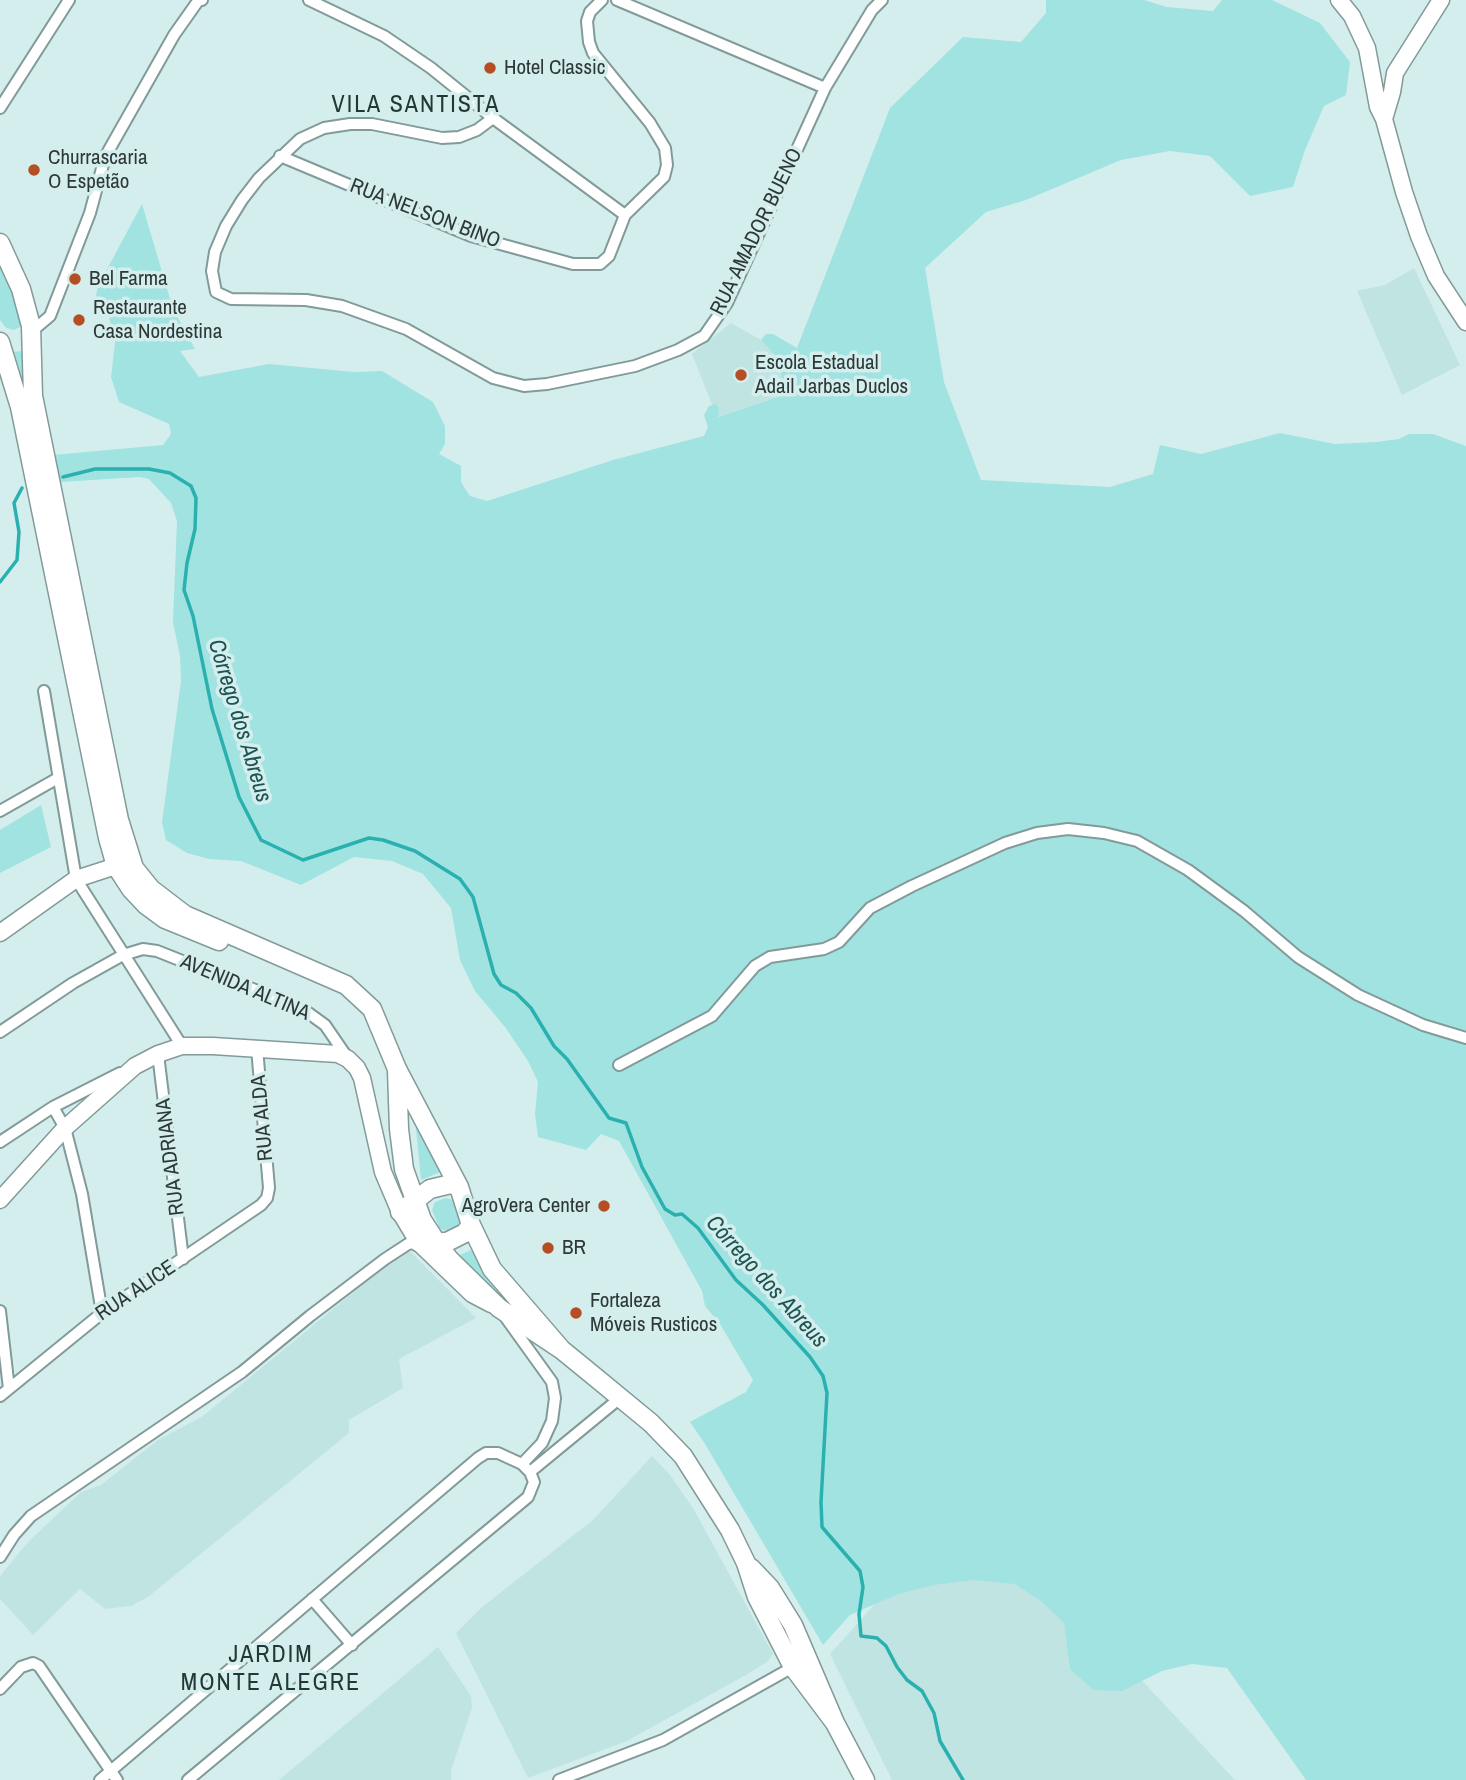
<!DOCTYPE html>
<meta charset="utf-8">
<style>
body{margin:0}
canvas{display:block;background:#d4eeed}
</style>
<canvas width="1466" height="1780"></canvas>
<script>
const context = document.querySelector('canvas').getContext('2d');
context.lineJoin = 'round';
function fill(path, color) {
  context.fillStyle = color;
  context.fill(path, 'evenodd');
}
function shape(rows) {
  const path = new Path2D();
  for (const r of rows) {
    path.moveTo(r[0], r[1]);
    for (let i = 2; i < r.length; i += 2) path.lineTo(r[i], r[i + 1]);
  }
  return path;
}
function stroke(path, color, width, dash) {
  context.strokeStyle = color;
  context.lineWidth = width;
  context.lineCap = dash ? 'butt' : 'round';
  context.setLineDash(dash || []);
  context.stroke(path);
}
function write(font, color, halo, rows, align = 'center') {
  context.font = font + ' "Archivo Narrow",sans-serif';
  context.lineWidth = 7;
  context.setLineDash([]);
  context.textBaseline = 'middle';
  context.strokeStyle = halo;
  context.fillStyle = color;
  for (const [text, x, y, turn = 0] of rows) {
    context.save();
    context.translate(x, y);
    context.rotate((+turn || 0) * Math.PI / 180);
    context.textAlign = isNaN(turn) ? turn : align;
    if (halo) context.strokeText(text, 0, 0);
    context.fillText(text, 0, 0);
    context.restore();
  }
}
fill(shape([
 [1414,268,1460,365,1402,395,1357,291,1385,285],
 [731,323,761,340,775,355,787,394,717,417,692,354],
 [407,1248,476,1318,399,1359,403,1388,349,1420,349,1433,148,1597,131,1606,105,1609,80,1589,33,1635,0,1599,0,1576,28,1542,81,1492,101,1485,158,1440,203,1416],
 [652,1456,670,1475,693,1508,773,1654,768,1661,746,1675,627,1741,528,1778,456,1633,481,1608,594,1519],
 [1034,1565,1235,1780,892,1780,830,1654,881,1597,916,1578],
 [438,1647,471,1696,472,1708,451,1770,451,1780,279,1780]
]), '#c0e4e2');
fill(shape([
 [1046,0,1144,0,1167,7,1213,11,1222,0,1272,0,1320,23,1350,62,1346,95,1324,106,1305,150,1293,187,1250,196,1210,156,1170,151,1121,160,1026,200,986,212,925,268,944,382,981,480,1110,487,1153,474,1160,445,1201,454,1280,433,1335,444,1376,442,1399,439,1409,434,1433,434,1466,446,1466,1780,1306,1780,1227,1668,1192,1664,1162,1671,1122,1691,1094,1690,1070,1669,1064,1623,1041,1601,1015,1584,972,1580,934,1585,898,1594,850,1615,823,1645,705,1444,690,1422,746,1392,753,1380,720,1324,705,1306,702,1291,619,1141,601,1134,586,1150,538,1137,535,1114,538,1082,528,1061,505,1027,475,991,460,960,451,908,423,874,392,861,354,857,301,885,241,861,209,859,187,853,166,840,162,822,181,681,180,656,173,622,177,521,171,503,149,479,140,477,60,482,53,455,163,445,171,434,169,424,119,402,111,377,115,343,108,312,93,309,98,286,142,204,173,309,195,349,180,351,199,377,269,364,354,372,382,371,433,402,445,426,445,444,439,454,461,466,461,482,470,496,487,501,613,460,704,436,708,427,704,415,709,406,716,404,719,408,718,417,787,394,775,355,761,340,766,334,773,334,797,348,890,108,963,37,1021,42,1046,13],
 [0,262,21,306,20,327,14,330,6,328,0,320],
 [23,351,25,405,11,352],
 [41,805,51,847,0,873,0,830],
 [415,1118,443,1171,421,1180],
 [446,1198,453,1200,457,1205,459,1215,460,1223,451,1232,440,1229,432,1210,435,1202],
 [471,1250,483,1271,527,1320,477,1277,456,1257]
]), '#a1e3e1');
stroke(shape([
 [63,477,95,469,149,469,170,473,191,486,196,498,195,529,187,563,184,590,193,616,212,709,239,797,261,840,303,860,369,838,383,840,415,851,460,879,473,897,494,974,501,985,516,993,531,1008,554,1046,567,1059,609,1118,626,1123,642,1167,665,1209,675,1215,682,1214,698,1228,736,1280,763,1305,810,1357,823,1376,827,1393,821,1502,822,1527,860,1571,863,1587,859,1614,861,1636,877,1638,886,1646,897,1667,907,1680,922,1691,934,1713,940,1741,963,1780],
 [0,582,17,560,19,532,14,503,22,488]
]), '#2ab1af', 3.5);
const street = shape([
 [309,0,384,36,431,68,493,118,625,215],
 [617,0,825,88],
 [0,108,69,0],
 [493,118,477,130,459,137,442,138,372,124,350,124,324,128,300,139,259,178,242,200,226,226,215,252,212,271,216,292,231,299,306,300,342,306,406,329,493,378,524,386,547,384,635,366,678,350,704,336,727,303,825,88,872,10,882,0],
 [280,156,471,236,573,264,600,264,609,256,625,215,664,177,667,165,665,148,650,123,593,53,589,42,587,21,590,12,602,0],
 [31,332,50,316,90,213,105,157,174,35,198,1,202,0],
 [44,691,76,879,182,1046],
 [0,811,58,778],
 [0,1032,73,983,123,955,143,949,157,951,303,1009,325,1025,347,1057],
 [158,1054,183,1259],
 [619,1065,712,1016,755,966,770,957,824,949,839,942,870,908,912,886,1005,843,1037,833,1068,829,1104,833,1137,841,1188,870,1244,911,1298,957,1358,995,1423,1025,1466,1038],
 [53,1107,65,1128,82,1194,102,1313],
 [0,1142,53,1107,120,1073],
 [0,1311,9,1389],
 [506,1318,552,1382,555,1398,552,1421,542,1443,522,1464],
 [0,1396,102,1313,261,1205,267,1198,269,1188,257,1048],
 [530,1472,620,1398],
 [0,1557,14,1535,31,1516,242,1372,310,1316,385,1259,408,1244,418,1242],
 [312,1599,352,1645],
 [0,1689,21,1667,33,1663,39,1666,117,1780],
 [100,1780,478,1458,486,1453,498,1453,522,1464,530,1472,534,1482,528,1497,188,1780],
 [559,1780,663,1740,793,1667]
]);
const secondary = shape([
 [1339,0,1352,16,1367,48,1378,107,1384,119,1404,192,1419,236,1436,276,1466,322],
 [1384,119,1392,92,1395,73,1441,0],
 [0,933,76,879,116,866],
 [0,1200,65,1128,135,1066,158,1054,182,1046,213,1046,338,1054,348,1059,357,1068,362,1078,383,1172,400,1212,418,1242,472,1294,491,1304]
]);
const primary = shape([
 [0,243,21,289,31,326,33,396,119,820,134,868,151,889,185,915,346,985,372,1009,397,1069,459,1187,471,1225,492,1269,562,1350],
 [0,342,20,407,108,838,116,866,131,889,146,905,165,919,219,941],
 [397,1071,399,1129,404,1169,422,1220,437,1243,449,1259,499,1308,562,1350,589,1372,651,1423,683,1456,730,1530,746,1563,757,1597,793,1667,835,1723],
 [400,1212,430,1189,451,1184,459,1187],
 [418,1242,447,1242,465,1233,471,1225],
 [751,1568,770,1588,793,1625,835,1723,865,1780]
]);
stroke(street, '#829a99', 14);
stroke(secondary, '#829a99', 19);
stroke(primary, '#829a99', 21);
stroke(street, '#fff', 10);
stroke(secondary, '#fff', 16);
stroke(primary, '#fff', 18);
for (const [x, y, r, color] of [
 [490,68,7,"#b54f23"],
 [34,170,7,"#b54f23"],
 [75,279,7,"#b54f23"],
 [79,320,7,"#b54f23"],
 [741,375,7,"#b54f23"],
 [604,1206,7,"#b54f23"],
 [548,1248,7,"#b54f23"],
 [576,1313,7,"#b54f23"]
]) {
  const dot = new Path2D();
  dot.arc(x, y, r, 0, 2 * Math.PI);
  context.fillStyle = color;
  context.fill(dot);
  stroke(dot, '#d4eeed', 2.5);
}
write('21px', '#2d3837', '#d4eeed', [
 ["Hotel Classic",504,68],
 ["Churrascaria",48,158],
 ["O Espetão",48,182],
 ["Bel Farma",89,279],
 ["Restaurante",93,308],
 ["Casa Nordestina",93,332],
 ["Escola Estadual",755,363],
 ["Adail Jarbas Duclos",755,387],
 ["AgroVera Center",590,1206,"right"],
 ["BR",562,1248],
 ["Fortaleza",590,1301],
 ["Móveis Rusticos",590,1325]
], 'left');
write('21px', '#2d3837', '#d4eeed', [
 ["RUA NELSON BINO",425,214,21],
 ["RUA AMADOR BUENO",757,232,-64],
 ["AVENIDA ALTINA",245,988,23],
 ["RUA ALDA",263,1118,-95],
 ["RUA ADRIANA",171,1157,-97],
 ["RUA ALICE",136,1291,-34]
]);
write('italic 23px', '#1e5352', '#d4eeed', [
 ["Córrego dos Abreus",239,721,73],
 ["Córrego dos Abreus",766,1282,48]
]);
context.letterSpacing = '2px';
write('24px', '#223736', '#d4eeed', [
 ["VILA SANTISTA",416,106],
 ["JARDIM",271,1656],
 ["MONTE ALEGRE",271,1684]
]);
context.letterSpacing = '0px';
</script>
